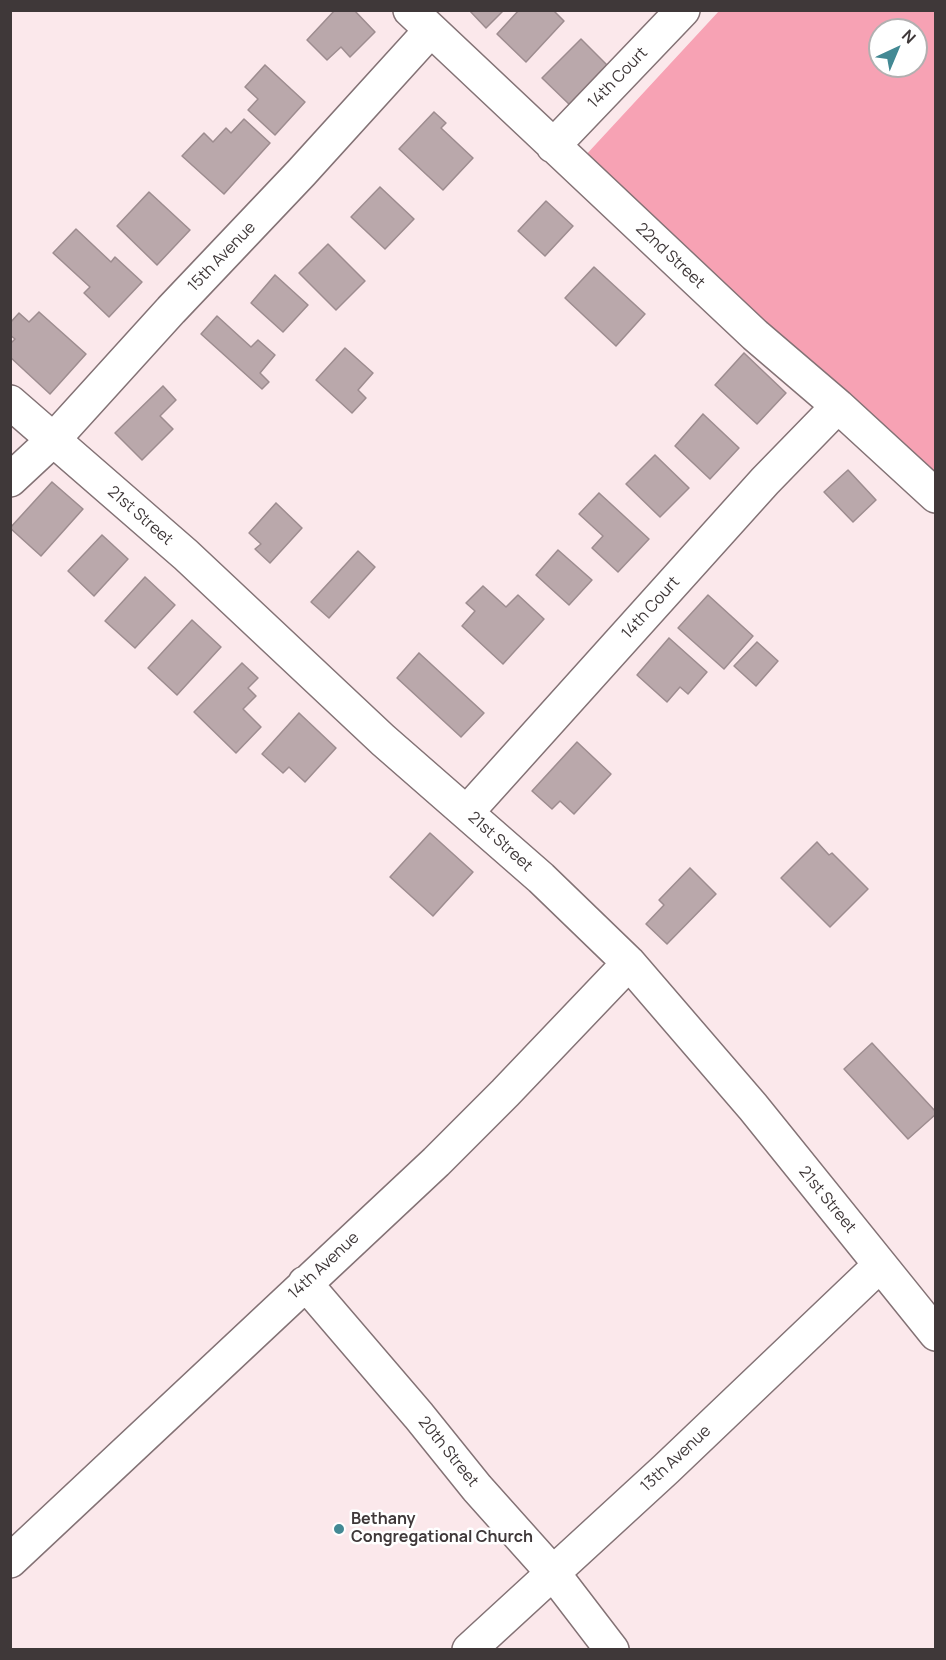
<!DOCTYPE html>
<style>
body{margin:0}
#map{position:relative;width:946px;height:1660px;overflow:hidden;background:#fbe8eb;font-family:Manrope,sans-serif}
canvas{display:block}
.frame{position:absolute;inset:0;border:12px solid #3f3839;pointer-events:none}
.north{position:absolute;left:868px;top:18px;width:60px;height:60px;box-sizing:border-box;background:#fff;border:2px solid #b2afb0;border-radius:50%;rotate:44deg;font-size:16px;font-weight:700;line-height:24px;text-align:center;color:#3f3839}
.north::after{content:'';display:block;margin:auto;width:21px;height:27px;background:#438994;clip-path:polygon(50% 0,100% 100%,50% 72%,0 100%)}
</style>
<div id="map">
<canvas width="946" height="1660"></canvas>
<div class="frame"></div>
<div class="north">N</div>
</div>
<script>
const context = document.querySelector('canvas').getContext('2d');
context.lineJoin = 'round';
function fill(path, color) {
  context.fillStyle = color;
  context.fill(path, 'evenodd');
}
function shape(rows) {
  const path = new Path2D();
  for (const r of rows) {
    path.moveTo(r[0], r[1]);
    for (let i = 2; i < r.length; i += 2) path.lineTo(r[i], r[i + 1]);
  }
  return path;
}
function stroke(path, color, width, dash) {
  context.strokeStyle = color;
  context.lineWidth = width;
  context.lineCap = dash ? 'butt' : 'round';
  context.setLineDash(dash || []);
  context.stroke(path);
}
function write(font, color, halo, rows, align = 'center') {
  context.font = font + ' Manrope,sans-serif';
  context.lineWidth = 5;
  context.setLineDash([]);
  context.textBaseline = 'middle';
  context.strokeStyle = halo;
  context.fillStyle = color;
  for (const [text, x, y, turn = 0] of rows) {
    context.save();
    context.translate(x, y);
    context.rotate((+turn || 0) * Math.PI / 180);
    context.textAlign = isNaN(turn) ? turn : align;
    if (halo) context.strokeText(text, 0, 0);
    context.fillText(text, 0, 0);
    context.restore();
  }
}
fill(shape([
 [719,11,935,11,935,482,584,157],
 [880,30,916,30,916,66,880,66]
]), '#f7a2b4');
const building = shape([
 [335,10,354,10,375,32,350,57,341,47,327,60,307,40,335,10],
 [469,10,504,10,486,28,469,10],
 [519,10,553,10,564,21,526,62,497,34,519,10],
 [581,39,610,68,572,107,542,78,581,39],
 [265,65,305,102,275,135,248,110,258,99,245,87,265,65],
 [434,112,446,123,441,128,473,158,443,190,399,149,434,112],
 [244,119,270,143,224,194,182,156,204,133,213,142,226,128,231,133,244,119],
 [380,187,414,219,385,249,351,217,380,187],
 [149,192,190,230,157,265,117,226,149,192],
 [546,201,573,226,545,256,518,231,546,201],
 [76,229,111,262,115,257,142,282,109,317,84,293,90,287,53,253,76,229],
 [328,244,365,281,336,310,299,273,328,244],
 [594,267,645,314,616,346,565,298,594,267],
 [275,275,308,305,283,332,251,303,275,275],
 [39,312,86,354,50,394,10,357,10,344,15,339,10,335,10,323,19,313,29,322,39,312],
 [217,316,251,347,258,340,275,355,260,373,269,382,262,389,201,334,217,316],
 [345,348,373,373,358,390,366,398,352,413,316,380,345,348],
 [744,353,786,393,757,424,715,385,744,353],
 [163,386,176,400,160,416,173,429,142,460,115,433,163,386],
 [703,414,739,448,710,479,675,446,703,414],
 [655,455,689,488,660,517,626,484,655,455],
 [848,470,876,500,853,522,824,492,848,470],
 [52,482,83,509,41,556,10,528,52,482],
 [599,493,649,539,618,572,592,548,603,536,579,514,599,493],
 [276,503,302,528,270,563,255,549,261,544,249,533,276,503],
 [102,535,128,559,94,596,68,571,102,535],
 [558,550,592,580,569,605,536,575,558,550],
 [358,551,375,567,329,618,311,602,358,551],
 [145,577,175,605,135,648,105,621,145,577],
 [483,586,506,607,518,595,544,619,503,664,462,626,475,611,466,603,483,586],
 [708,595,753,636,724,669,678,628,708,595],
 [192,620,221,647,177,695,148,668,192,620],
 [669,638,707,672,688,694,680,687,667,702,637,675,669,638],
 [757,642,778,661,756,686,734,666,757,642],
 [419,653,484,713,461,737,397,678,419,653],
 [242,663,258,678,248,688,256,696,243,709,261,727,236,753,194,712,242,663],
 [299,713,336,748,305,782,289,767,283,773,262,754,299,713],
 [577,742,611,774,574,814,560,801,552,809,532,791,577,742],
 [430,833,473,872,433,916,390,877,430,833],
 [817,842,829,855,832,853,868,889,830,927,781,878,817,842],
 [690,868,716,894,667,944,646,924,664,905,659,900,690,868],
 [872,1043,936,1112,936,1114,908,1139,844,1069,872,1043]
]);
fill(building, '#baa8ab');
stroke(building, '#9d8c8f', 1.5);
const minor = shape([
 [410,10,755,335,838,406,936,496],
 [553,146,683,10],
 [10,402,186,555,383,740,541,878,629,963,753,1107,936,1334],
 [10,480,53,440,171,310,301,173,430,31],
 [467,812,765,481,838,406],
 [305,1283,419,1416,477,1488,553,1573,612,1650],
 [10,1561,436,1162,505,1093,629,963],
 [469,1650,666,1469,879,1266]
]);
stroke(minor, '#837275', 36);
stroke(minor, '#fff', 33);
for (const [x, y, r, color] of [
 [339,1529,6,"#438994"]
]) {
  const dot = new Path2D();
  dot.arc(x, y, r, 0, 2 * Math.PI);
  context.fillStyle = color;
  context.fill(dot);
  stroke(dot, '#fff', 2);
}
write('16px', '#3f3839', '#fff', [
 ["14th Court",618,78,-46],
 ["22nd Street",670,256,43],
 ["15th Avenue",222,257,-46],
 ["21st Street",140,516,41],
 ["14th Court",651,608,-48],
 ["21st Street",500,842,42],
 ["21st Street",827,1200,51],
 ["14th Avenue",324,1266,-43],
 ["20th Street",448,1452,51],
 ["13th Avenue",676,1459,-43]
]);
write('bold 16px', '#3f3839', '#fff', [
 ["Bethany",351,1520],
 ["Congregational Church",351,1538]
], 'left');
</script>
